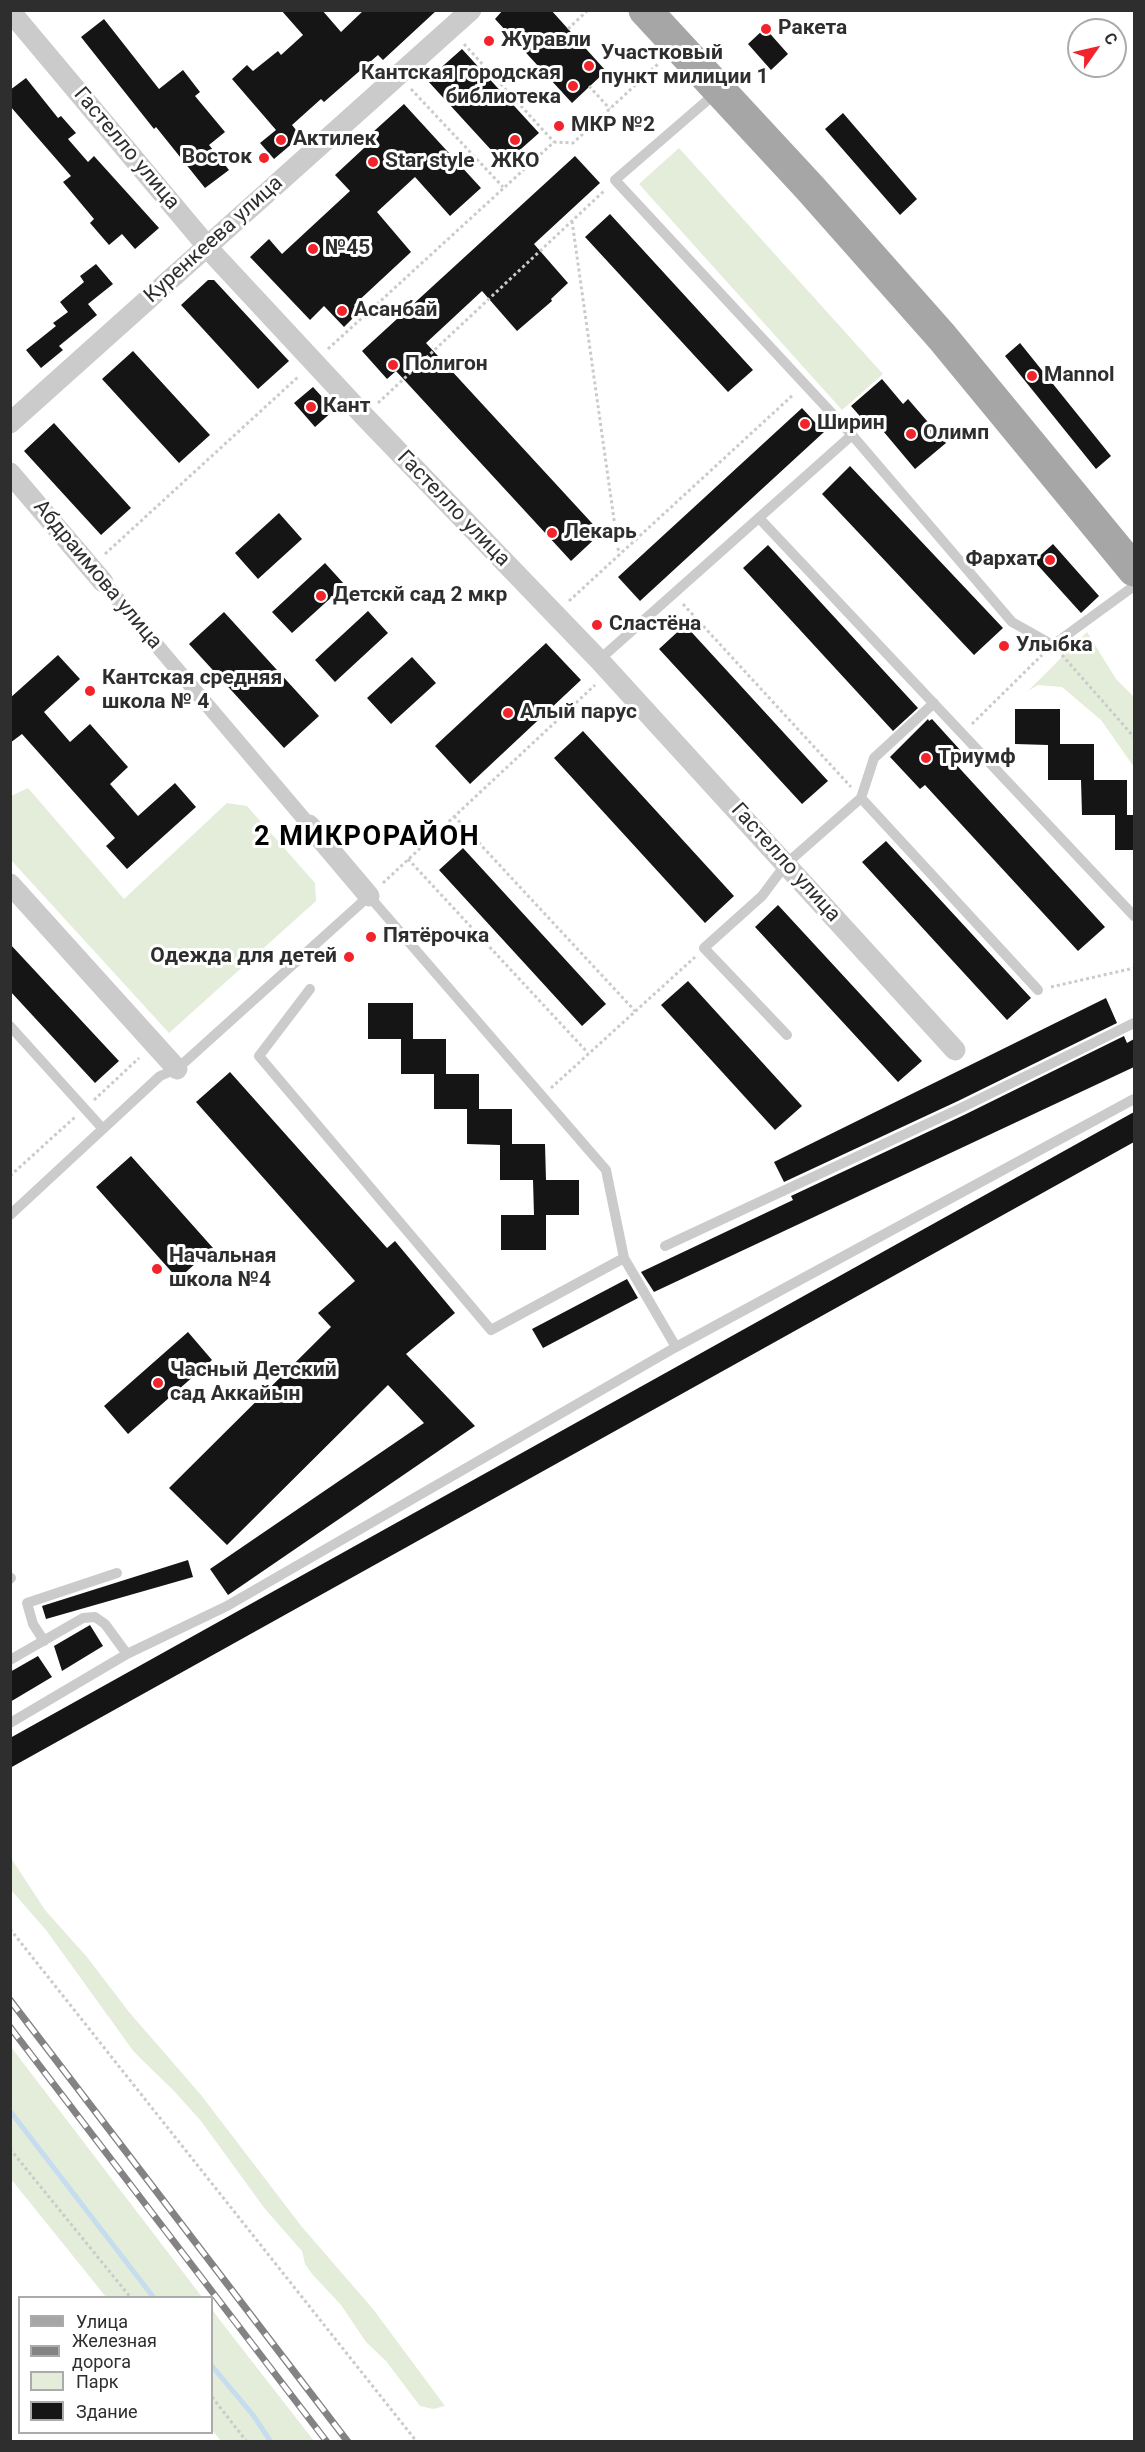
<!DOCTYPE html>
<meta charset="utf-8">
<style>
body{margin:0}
#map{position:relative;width:1145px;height:2452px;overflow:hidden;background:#fff;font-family:Roboto,sans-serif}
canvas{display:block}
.frame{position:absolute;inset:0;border:12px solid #2e2e2e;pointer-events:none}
.legend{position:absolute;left:18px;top:2296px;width:195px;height:138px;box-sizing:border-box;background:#fff;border:2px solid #ababab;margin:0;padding:8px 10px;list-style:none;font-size:18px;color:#2e2e2e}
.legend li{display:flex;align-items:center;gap:12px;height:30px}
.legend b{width:30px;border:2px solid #ababab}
.north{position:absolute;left:1067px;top:18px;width:60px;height:60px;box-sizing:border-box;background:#fff;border:2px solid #ababab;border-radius:50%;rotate:56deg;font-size:16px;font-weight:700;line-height:24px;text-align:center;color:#2e2e2e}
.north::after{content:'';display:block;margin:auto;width:21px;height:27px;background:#f2232b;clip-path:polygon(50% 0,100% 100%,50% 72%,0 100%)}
</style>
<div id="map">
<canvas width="1145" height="2452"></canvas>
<div class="frame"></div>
<ul class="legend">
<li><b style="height:8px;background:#a6a6a6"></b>Улица</li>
<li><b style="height:8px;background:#838383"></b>Железная дорога</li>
<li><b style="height:16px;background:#e3edda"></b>Парк</li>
<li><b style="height:16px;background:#151515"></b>Здание</li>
</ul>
<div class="north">С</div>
</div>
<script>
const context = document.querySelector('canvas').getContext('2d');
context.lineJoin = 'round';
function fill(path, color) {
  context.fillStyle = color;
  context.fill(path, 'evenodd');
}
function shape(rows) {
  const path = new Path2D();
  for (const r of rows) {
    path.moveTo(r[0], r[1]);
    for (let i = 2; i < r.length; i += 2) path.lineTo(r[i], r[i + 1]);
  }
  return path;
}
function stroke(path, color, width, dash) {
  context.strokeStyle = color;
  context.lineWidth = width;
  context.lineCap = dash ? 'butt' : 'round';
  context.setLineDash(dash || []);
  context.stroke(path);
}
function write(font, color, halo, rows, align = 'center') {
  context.font = font + ' Roboto,sans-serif';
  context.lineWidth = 6;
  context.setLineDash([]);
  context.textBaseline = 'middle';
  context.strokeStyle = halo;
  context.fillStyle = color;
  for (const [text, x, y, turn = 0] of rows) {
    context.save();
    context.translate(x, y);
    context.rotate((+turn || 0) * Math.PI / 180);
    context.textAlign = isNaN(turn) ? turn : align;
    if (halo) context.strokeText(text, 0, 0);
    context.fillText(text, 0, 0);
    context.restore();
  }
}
fill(shape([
 [679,148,883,374,842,410,639,184],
 [1087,632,1116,679,1134,697,1134,767,1101,720,1062,687,1038,685,1028,691],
 [28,788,124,899,227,803,247,806,315,883,316,901,169,1033,11,860,11,796],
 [11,1858,45,1910,87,1957,129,2012,201,2095,302,2227,373,2309,445,2406,433,2409,420,2406,386,2361,366,2342,341,2305,312,2274,305,2264,302,2251,265,2209,201,2121,174,2091,134,2052,46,1930,11,1890],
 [11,2047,202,2297,106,2297,11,2179],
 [212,2309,219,2319,314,2441,221,2441,212,2430]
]), '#e3edda');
stroke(shape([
 [10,2111,154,2298],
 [212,2366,253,2415,271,2442]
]), '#c5ddee', 5);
fill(shape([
 [281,10,322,10,341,32,364,10,437,10,383,60,378,55,324,102,321,99,292,125,301,136,274,159,260,143,276,130,232,79,247,65,253,71,278,51,281,55,303,35],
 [503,10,551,10,606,71,572,103,495,19],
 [104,19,159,89,183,70,200,92,195,96,225,132,209,145,229,170,205,188,156,127,154,129,81,37],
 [765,28,788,54,771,70,748,44],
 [462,49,539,133,504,164,427,80],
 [26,78,58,118,61,116,76,133,68,139,88,162,94,156,159,228,135,249,122,234,109,245,90,223,94,219,63,182,71,176,10,106,10,90],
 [404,104,481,188,450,216,415,177,377,212,411,252,354,305,360,311,344,327,324,306,310,320,250,257,269,239,282,254,350,191,335,175,377,136,373,132],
 [843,113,917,199,900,215,825,129],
 [575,156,600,183,534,244,568,283,551,299,552,301,517,331,482,291,426,343,601,533,571,561,396,371,387,379,362,351],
 [610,214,753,370,728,392,585,237],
 [96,264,113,284,88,304,97,315,59,346,63,350,41,368,26,350,56,326,53,323,68,312,60,302,84,282,80,276],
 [208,280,214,280,289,361,258,389,181,305],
 [1020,343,1111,456,1096,469,1005,356],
 [133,351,210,435,179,463,102,379],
 [882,379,903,404,908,399,946,443,915,469,878,425,872,430,851,406],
 [313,387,334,410,315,427,294,403],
 [802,408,824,432,640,601,618,577],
 [54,423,131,508,101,535,24,451],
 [850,466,1003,628,974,655,822,494],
 [279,513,302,539,258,579,235,553],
 [1053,544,1099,596,1081,613,1034,561],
 [768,545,918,708,893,731,743,568],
 [325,563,345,585,292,633,272,612],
 [368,611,388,633,335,682,315,660],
 [224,612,319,716,284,748,189,644],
 [685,625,828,781,802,804,659,649],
 [546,643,581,680,470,784,435,746],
 [58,655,80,679,44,712,70,742,90,724,128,767,110,784,138,816,175,783,196,807,127,869,106,846,115,838,22,734,10,743,10,698],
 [412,657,436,683,391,724,367,698],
 [1015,709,1060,709,1060,744,1094,744,1094,780,1127,780,1127,815,1134,815,1134,850,1115,850,1115,815,1082,815,1081,780,1048,780,1048,745,1015,744],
 [928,719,929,721,932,719,961,751,952,760,1105,927,1078,951,925,785,920,789,890,757],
 [583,731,734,896,705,923,554,758],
 [886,841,1031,998,1007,1020,862,862],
 [463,848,606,1004,582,1026,439,870],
 [778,905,922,1061,898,1082,755,927],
 [10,944,119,1061,95,1083,10,991],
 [688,981,802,1106,775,1130,661,1005],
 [1106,998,1117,1023,958,1101,784,1182,774,1162],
 [368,1003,413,1003,413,1039,446,1039,446,1074,479,1074,479,1109,512,1109,512,1144,545,1144,546,1180,579,1180,579,1215,534,1215,533,1180,500,1180,500,1145,467,1144,467,1109,434,1109,434,1074,401,1074,401,1039,368,1039],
 [1124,1036,1127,1043,1134,1039,1134,1067,654,1292,641,1272,793,1200,791,1196,964,1115],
 [230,1072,387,1248,395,1241,455,1313,406,1354,475,1426,228,1595,210,1569,424,1423,388,1385,227,1545,169,1488,331,1327,318,1313,355,1281,196,1102],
 [1134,1112,1134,1142,10,1768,10,1738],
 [131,1156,213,1248,178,1279,96,1187],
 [501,1215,546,1215,546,1250,501,1250],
 [627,1279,638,1298,543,1348,532,1329],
 [188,1332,212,1360,128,1434,104,1406],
 [188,1560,193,1577,46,1619,42,1606],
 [90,1625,103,1646,62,1671,54,1646],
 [38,1656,52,1677,10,1702,10,1672]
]), '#151515');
stroke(shape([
 [568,29,588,10],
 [464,44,554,142],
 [589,86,610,109],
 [411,89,503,187],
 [572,221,619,555],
 [328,349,554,142,573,143,658,64],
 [378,403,605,190],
 [105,554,299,376],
 [569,601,794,394],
 [683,604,851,787],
 [1062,655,1134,737],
 [972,724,1042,655],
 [454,816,635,1011],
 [408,859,588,1053],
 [383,883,595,685],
 [1051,987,1134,968],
 [551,1088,695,957],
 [94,1100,139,1058],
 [10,1176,75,1117],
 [10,1929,417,2442],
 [10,2149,131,2298],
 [212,2397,247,2442]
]), '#cbcbcb', 3, [3, 3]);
stroke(shape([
 [717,92,615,180,852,435],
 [759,518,1134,916],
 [599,660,852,435,1012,622,1053,645,1134,586],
 [861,798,874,758,934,703],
 [310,989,259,1056,491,1330,624,1258],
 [10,1026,103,1129],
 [787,1035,704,948,762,896,786,864,861,798,1038,990],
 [10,1215,160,1076,177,1069,369,896,606,1170,624,1258,676,1347],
 [665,1246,961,1108,1134,1023],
 [10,1579,11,1578],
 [44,1641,33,1624,27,1603,117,1573],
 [10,1660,83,1618,95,1617,105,1624,127,1654],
 [10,1723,127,1654,227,1606,676,1347,1134,1099]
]), '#cbcbcb', 10);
stroke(shape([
 [103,582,309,825]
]), '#cbcbcb', 15);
stroke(shape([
 [10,11,217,258,364,416,599,660,955,1050],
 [10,423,471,10],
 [10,473,103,582],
 [309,825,369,896],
 [10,884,177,1069]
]), '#cbcbcb', 21);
stroke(shape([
 [645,10,810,188,942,337,1134,570]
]), '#a6a6a6', 33);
const rail = shape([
 [10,2000,348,2442],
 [10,2027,327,2442]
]);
stroke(rail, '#838383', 7);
stroke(rail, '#fff', 4.5, [14]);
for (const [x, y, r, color] of [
 [766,29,6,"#f2232b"],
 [489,41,6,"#f2232b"],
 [589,66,6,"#f2232b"],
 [573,86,6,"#f2232b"],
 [559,126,6,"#f2232b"],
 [281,140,6,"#f2232b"],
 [515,140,6,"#f2232b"],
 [264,158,6,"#f2232b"],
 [373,162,6,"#f2232b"],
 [313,249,6,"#f2232b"],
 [342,311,6,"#f2232b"],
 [393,365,6,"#f2232b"],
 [1032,376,6,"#f2232b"],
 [311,407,6,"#f2232b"],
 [805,424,6,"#f2232b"],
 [911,434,6,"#f2232b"],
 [552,533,6,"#f2232b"],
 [1050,560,6,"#f2232b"],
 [321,596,6,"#f2232b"],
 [597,625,6,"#f2232b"],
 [1004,646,6,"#f2232b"],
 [90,691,6,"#f2232b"],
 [508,713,6,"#f2232b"],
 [926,758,6,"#f2232b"],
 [371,937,6,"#f2232b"],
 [349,957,6,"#f2232b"],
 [157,1269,6,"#f2232b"],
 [158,1383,6,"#f2232b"]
]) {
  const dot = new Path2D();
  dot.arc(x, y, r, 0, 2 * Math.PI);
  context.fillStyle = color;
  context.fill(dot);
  stroke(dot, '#fff', 2);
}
write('bold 21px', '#2e2e2e', '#fff', [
 ["Ракета",778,29],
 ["Журавли",501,41],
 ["Участковый",601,54],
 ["пункт милиции 1",601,78],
 ["Кантская городская",561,74,"right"],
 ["библиотека",561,98,"right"],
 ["МКР №2",571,126],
 ["Актилек",293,140],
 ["Восток",252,158,"right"],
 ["Star style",385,162],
 ["ЖКО",515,162,"center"],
 ["№45",325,249],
 ["Асанбай",354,311],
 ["Полигон",405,365],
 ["Mannol",1044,376],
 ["Кант",323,407],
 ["Ширин",817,424],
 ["Олимп",923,434],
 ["Лекарь",564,533],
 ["Фархат",1038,560,"right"],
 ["Детскй сад 2 мкр",333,596],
 ["Сластёна",609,625],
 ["Улыбка",1016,646],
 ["Кантская средняя",102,679],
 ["школа № 4",102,703],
 ["Алый парус",520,713],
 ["Триумф",938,758],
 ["Пятёрочка",383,937],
 ["Одежда для детей",337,957,"right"],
 ["Начальная",169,1257],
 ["школа №4",169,1281],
 ["Часный Детский",170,1371],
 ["сад Аккайын",170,1395]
], 'left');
write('21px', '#2e2e2e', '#fff', [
 ["Гастелло улица",126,149,50],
 ["Куренкеева улица",214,240,-42],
 ["Гастелло улица",453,509,46],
 ["Абдраимова улица",97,575,50],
 ["Гастелло улица",785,863,48]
]);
context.letterSpacing = '1.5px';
write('bold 27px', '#000', '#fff', [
 ["2 МИКРОРАЙОН",367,838]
]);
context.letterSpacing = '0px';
</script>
